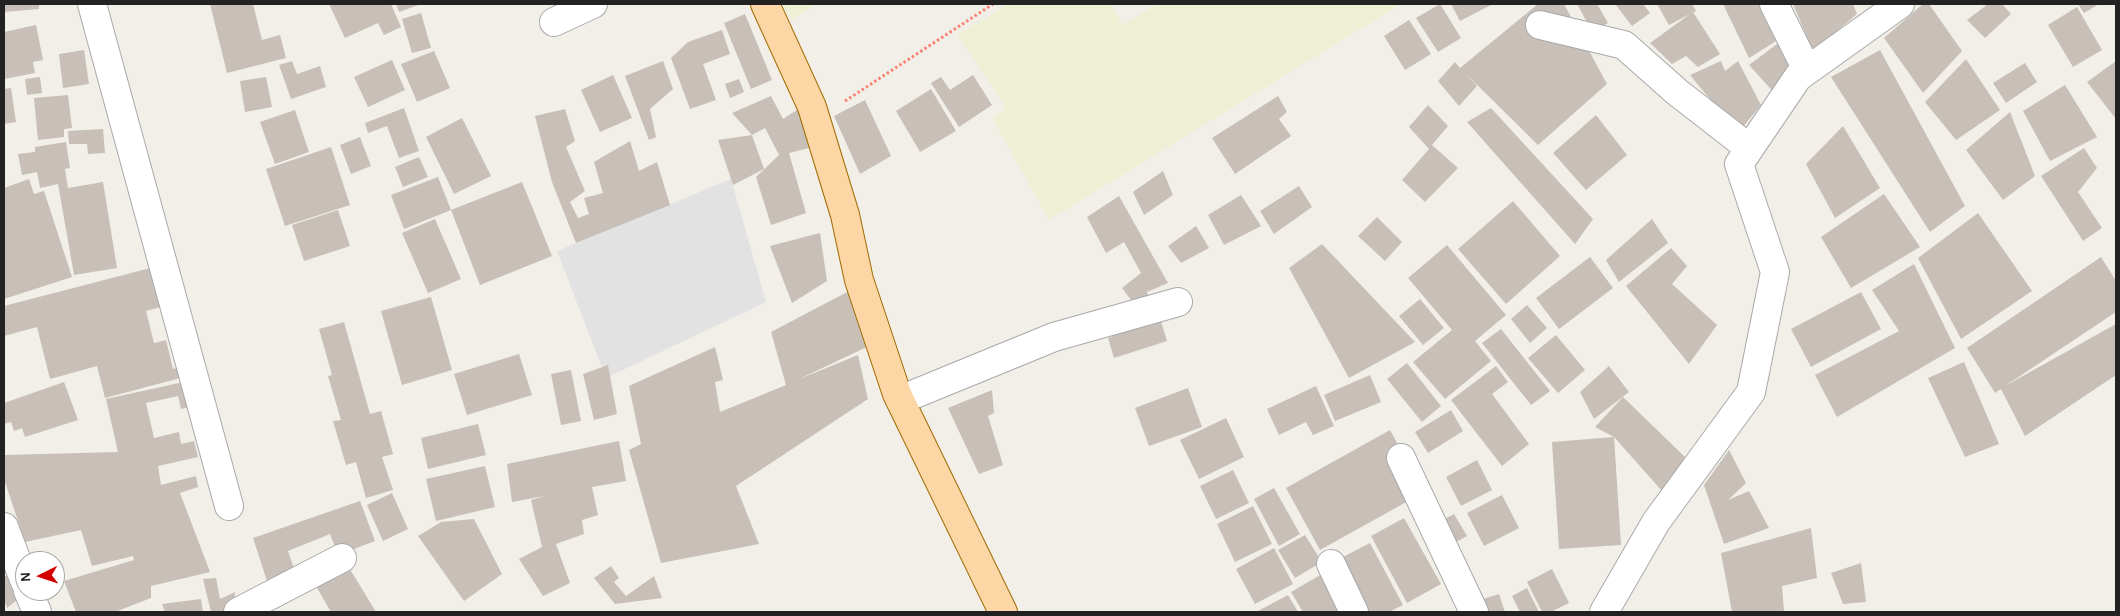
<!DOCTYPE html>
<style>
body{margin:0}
#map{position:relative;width:2120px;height:616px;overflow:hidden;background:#f2efe9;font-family:"Alegreya Sans",sans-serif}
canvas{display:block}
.frame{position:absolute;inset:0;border:5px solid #222;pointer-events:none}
.north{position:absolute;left:15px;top:551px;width:50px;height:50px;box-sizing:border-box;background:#fff;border:1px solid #a7a7a7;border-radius:50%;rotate:266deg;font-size:14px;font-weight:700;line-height:20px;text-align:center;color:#222}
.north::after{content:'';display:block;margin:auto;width:18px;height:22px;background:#d40000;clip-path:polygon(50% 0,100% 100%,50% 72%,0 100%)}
</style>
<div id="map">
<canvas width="2120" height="616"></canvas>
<div class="frame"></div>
<div class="north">N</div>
</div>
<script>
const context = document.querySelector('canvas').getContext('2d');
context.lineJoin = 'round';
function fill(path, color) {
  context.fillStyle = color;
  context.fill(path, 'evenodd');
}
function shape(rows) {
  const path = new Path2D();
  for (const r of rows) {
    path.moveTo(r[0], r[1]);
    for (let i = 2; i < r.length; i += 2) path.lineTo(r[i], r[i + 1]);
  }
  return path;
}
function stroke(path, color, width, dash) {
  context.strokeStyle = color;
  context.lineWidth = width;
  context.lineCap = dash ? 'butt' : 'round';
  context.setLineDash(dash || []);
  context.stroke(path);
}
fill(shape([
 [783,4,816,4,792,20],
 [1009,4,1112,4,1122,25,1157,4,1401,4,1049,220,992,118,1006,108,957,35]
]), '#eef0d5');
fill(shape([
 [731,179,766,302,606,378,557,251]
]), '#e2e2e2');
fill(shape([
 [4,4,39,4,39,9,4,12],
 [210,4,253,4,262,40,280,35,286,58,227,73],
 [329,4,391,4,401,27,384,35,378,23,345,38],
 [396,4,421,4,399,12],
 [1440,4,1461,38,1438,52,1416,18],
 [1451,4,1493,4,1460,21],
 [1538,4,1564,4,1607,84,1538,145,1465,73,1477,86,1459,106,1438,81,1455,62,1460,68],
 [1577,4,1597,4,1608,23,1592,31],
 [1615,4,1643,4,1650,13,1632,26],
 [1657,4,1692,4,1696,11,1669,25],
 [1723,4,1768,4,1781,38,1749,58],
 [1793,4,1853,4,1857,14,1813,51],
 [1923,4,1929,4,1962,51,1923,93,1884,38],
 [1988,4,2002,4,2011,14,1985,38,1967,20],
 [2078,4,2099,4,2084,13],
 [2077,7,2102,50,2073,67,2048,25],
 [1693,12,1720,54,1698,67,1686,56,1672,64,1650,43],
 [421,13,431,48,412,53,402,19],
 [745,14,772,80,751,89,724,23],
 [1409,20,1431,54,1405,70,1384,36],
 [36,25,43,60,33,62,35,73,4,79,4,32],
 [722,30,730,54,703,64,716,100,690,109,671,58,688,42],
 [1785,38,1797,70,1778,97,1749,65],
 [84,50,89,84,63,88,59,54],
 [1880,50,1965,206,1930,232,1831,77],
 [434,51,450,88,417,102,401,64],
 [1966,59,2000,110,1956,140,1925,102],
 [392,60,405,90,368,107,354,77],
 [292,61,297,74,320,66,326,87,291,99,279,65],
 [663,61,673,89,650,109,656,137,649,140,625,76],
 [1721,61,1725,71,1738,61,1761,105,1738,133,1690,75],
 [2116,61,2116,119,2087,82],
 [2025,63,2037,82,2006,103,1993,83],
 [613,75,632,118,600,132,581,90],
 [973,75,992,105,959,127,931,83,941,77,950,90],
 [40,77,42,93,27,95,25,79],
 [266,77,272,107,245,112,240,81],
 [739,79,744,92,730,98,725,84],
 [2065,85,2097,137,2050,161,2023,111],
 [11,88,16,122,4,124,4,89],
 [931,89,956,131,920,152,896,111],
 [68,95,72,128,64,129,64,137,38,140,34,98],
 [771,96,783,119,800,108,809,148,789,153,806,213,771,225,756,177,779,155,765,128,752,135,732,113],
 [1278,96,1287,112,1279,119,1291,136,1235,174,1212,138],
 [865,100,891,156,860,174,834,116],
 [1428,105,1448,126,1432,145,1458,168,1425,202,1402,180,1429,149,1409,127],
 [404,108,419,151,399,158,387,126,368,133,365,123],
 [1491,108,1593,219,1575,244,1467,122],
 [565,109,575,141,566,147,585,191,570,202,578,218,589,214,584,198,603,193,594,162,630,141,639,171,657,162,670,205,576,243,552,182,535,116],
 [295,110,309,152,275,164,260,122],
 [2010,112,2035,176,2003,200,1966,150],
 [1596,115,1627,155,1586,190,1553,153],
 [462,118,491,176,454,194,426,137],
 [1843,126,1880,188,1835,218,1806,164],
 [103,129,105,153,88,154,87,144,69,144,68,131],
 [752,135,764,169,733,185,718,140],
 [360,137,371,166,351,174,340,145],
 [66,142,70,168,65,169,68,188,103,182,117,268,74,275,58,184,40,188,37,172,22,175,18,154,35,152,35,147],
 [331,147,350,205,285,226,266,169],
 [2084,148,2097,168,2078,192,2102,228,2083,241,2041,176],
 [419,157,428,177,403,187,395,167],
 [1163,171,1173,195,1144,215,1133,192],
 [438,177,451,210,404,229,391,195],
 [29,179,34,194,44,191,72,277,4,299,4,188],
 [522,182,552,256,480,285,451,210],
 [1299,186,1312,207,1274,234,1260,211],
 [1884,194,1920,247,1851,288,1821,237],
 [1241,195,1261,226,1224,245,1208,215],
 [1119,196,1168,283,1147,292,1150,304,1137,308,1122,288,1141,273,1124,242,1106,253,1087,217],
 [1513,201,1560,256,1506,304,1458,249],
 [338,210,350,246,304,261,292,225],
 [1978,213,2032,291,1961,339,1918,258],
 [1377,217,1402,242,1385,261,1358,236],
 [435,219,461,279,428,293,402,233],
 [1652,219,1668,243,1619,282,1606,260],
 [1196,226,1209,248,1181,263,1168,246],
 [820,233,827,281,792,303,770,246],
 [1322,244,1415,342,1349,378,1289,268],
 [1447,245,1506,315,1475,341,1491,361,1445,399,1413,362,1452,330,1408,278],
 [1671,248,1687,266,1672,284,1717,325,1689,364,1626,286],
 [1590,257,1613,288,1559,329,1536,298],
 [2101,257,2116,281,2116,312,2005,386,2116,324,2116,375,2025,436,2001,389,1995,393,1967,348],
 [1914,264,1955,348,1837,417,1815,375,1899,331,1872,290],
 [158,266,168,305,146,311,154,343,166,340,173,369,185,366,188,376,105,398,97,366,50,379,37,327,4,336,4,306],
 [851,290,869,346,797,380,858,355,868,399,736,486,759,544,661,563,629,450,641,444,629,386,715,347,723,380,715,382,720,412,786,385,771,332],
 [1861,292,1881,329,1811,367,1791,329],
 [431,297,452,370,402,385,381,311],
 [1420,299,1444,328,1423,345,1399,316],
 [1527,305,1547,328,1530,343,1511,319],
 [1160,318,1167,341,1114,358,1108,338],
 [344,322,370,414,381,411,393,454,382,457,393,490,366,498,356,462,346,465,333,421,341,420,328,376,332,375,319,329],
 [1501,329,1550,391,1531,405,1482,343],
 [1556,335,1585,370,1558,393,1528,358],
 [519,354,532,395,467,415,454,374],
 [1964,362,1999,444,1965,457,1928,378],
 [1407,363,1441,406,1422,422,1387,379],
 [608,365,617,414,594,420,583,374],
 [1496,366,1508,382,1492,394,1529,444,1502,466,1451,400],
 [1609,366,1629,392,1594,419,1580,392],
 [571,370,581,421,561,425,551,374],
 [1370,375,1381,402,1335,421,1324,395],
 [188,381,194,406,181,409,178,396,146,403,154,438,179,432,181,444,194,441,198,457,158,466,161,485,196,476,198,487,180,493,210,572,151,586,151,598,115,612,76,612,64,581,134,560,133,556,92,566,81,530,25,542,4,479,4,455,118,452,106,399],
 [64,382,78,420,25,437,22,428,14,431,11,422,4,424,4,403],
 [1316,386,1334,426,1313,435,1306,422,1279,435,1267,409],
 [1188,388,1202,427,1149,446,1135,408],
 [992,390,994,413,988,416,1003,465,979,474,948,408],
 [1623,397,1685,457,1663,492,1614,437,1595,427],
 [1451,410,1463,431,1428,453,1415,432],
 [1226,418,1244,457,1199,479,1180,440],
 [478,424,486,455,428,469,421,438],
 [1390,430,1401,450,1387,458,1410,500,1320,550,1286,488],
 [1614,437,1621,545,1559,549,1552,442],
 [619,441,626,481,592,487,598,515,582,520,584,534,556,544,570,583,543,596,519,559,542,547,531,500,544,496,512,502,507,464],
 [1729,450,1746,483,1728,500,1749,491,1769,528,1724,544,1704,485],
 [1477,460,1492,490,1461,506,1446,477],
 [485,466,495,507,436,521,426,479],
 [1233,470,1249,503,1216,519,1200,486],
 [1274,488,1300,534,1279,546,1254,499],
 [392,493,408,529,383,541,367,505],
 [1502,495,1519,528,1484,546,1467,513],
 [360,501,375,541,338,555,330,534,288,551,297,577,269,587,253,538],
 [1253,506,1272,544,1235,562,1217,524],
 [1454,514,1467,536,1449,546,1437,523],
 [1404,518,1441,584,1407,603,1371,536],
 [474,519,502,574,464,601,418,536,441,522],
 [1811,528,1817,578,1782,586,1784,612,1732,612,1721,553],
 [1305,535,1322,562,1295,578,1278,550],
 [1370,543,1403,605,1389,612,1369,612,1341,558],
 [1274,548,1293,584,1255,604,1236,569],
 [1861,563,1866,602,1843,604,1831,573],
 [348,566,376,612,331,612,316,586],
 [611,566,619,578,614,582,626,596,654,576,662,598,615,604,594,578],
 [1552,569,1569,603,1551,612,1542,612,1527,582],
 [1322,574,1344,612,1303,612,1291,592],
 [4,576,7,576,17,600,7,608,4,599],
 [216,578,220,599,235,592,233,612,211,612,203,579],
 [1527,588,1539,612,1520,612,1512,596],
 [1499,594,1505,612,1481,612,1477,601],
 [1288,595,1298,612,1256,612],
 [201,599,203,612,165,612,162,604]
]), '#c7bfb8');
const minor = shape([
 [92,4,229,506],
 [1774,4,1807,70],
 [554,22,593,4],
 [1540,25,1624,45,1677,92,1749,148],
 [900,400,1054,337,1178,302],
 [1401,458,1474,612],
 [4,527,25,582],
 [1331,564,1354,612],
 [28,591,37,612],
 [238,612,342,558],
 [1604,612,1656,522,1751,392,1775,272,1739,164,1798,77,1900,4]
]);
const major = shape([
 [765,4,812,107,845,215,859,280,897,394,1003,612]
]);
stroke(minor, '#a9a9a9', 30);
stroke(major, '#a06b00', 30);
stroke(shape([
 [845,101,993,4]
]), '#fa8072', 3, [2.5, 2.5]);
stroke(minor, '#fff', 28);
stroke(major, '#fcd6a4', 28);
</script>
